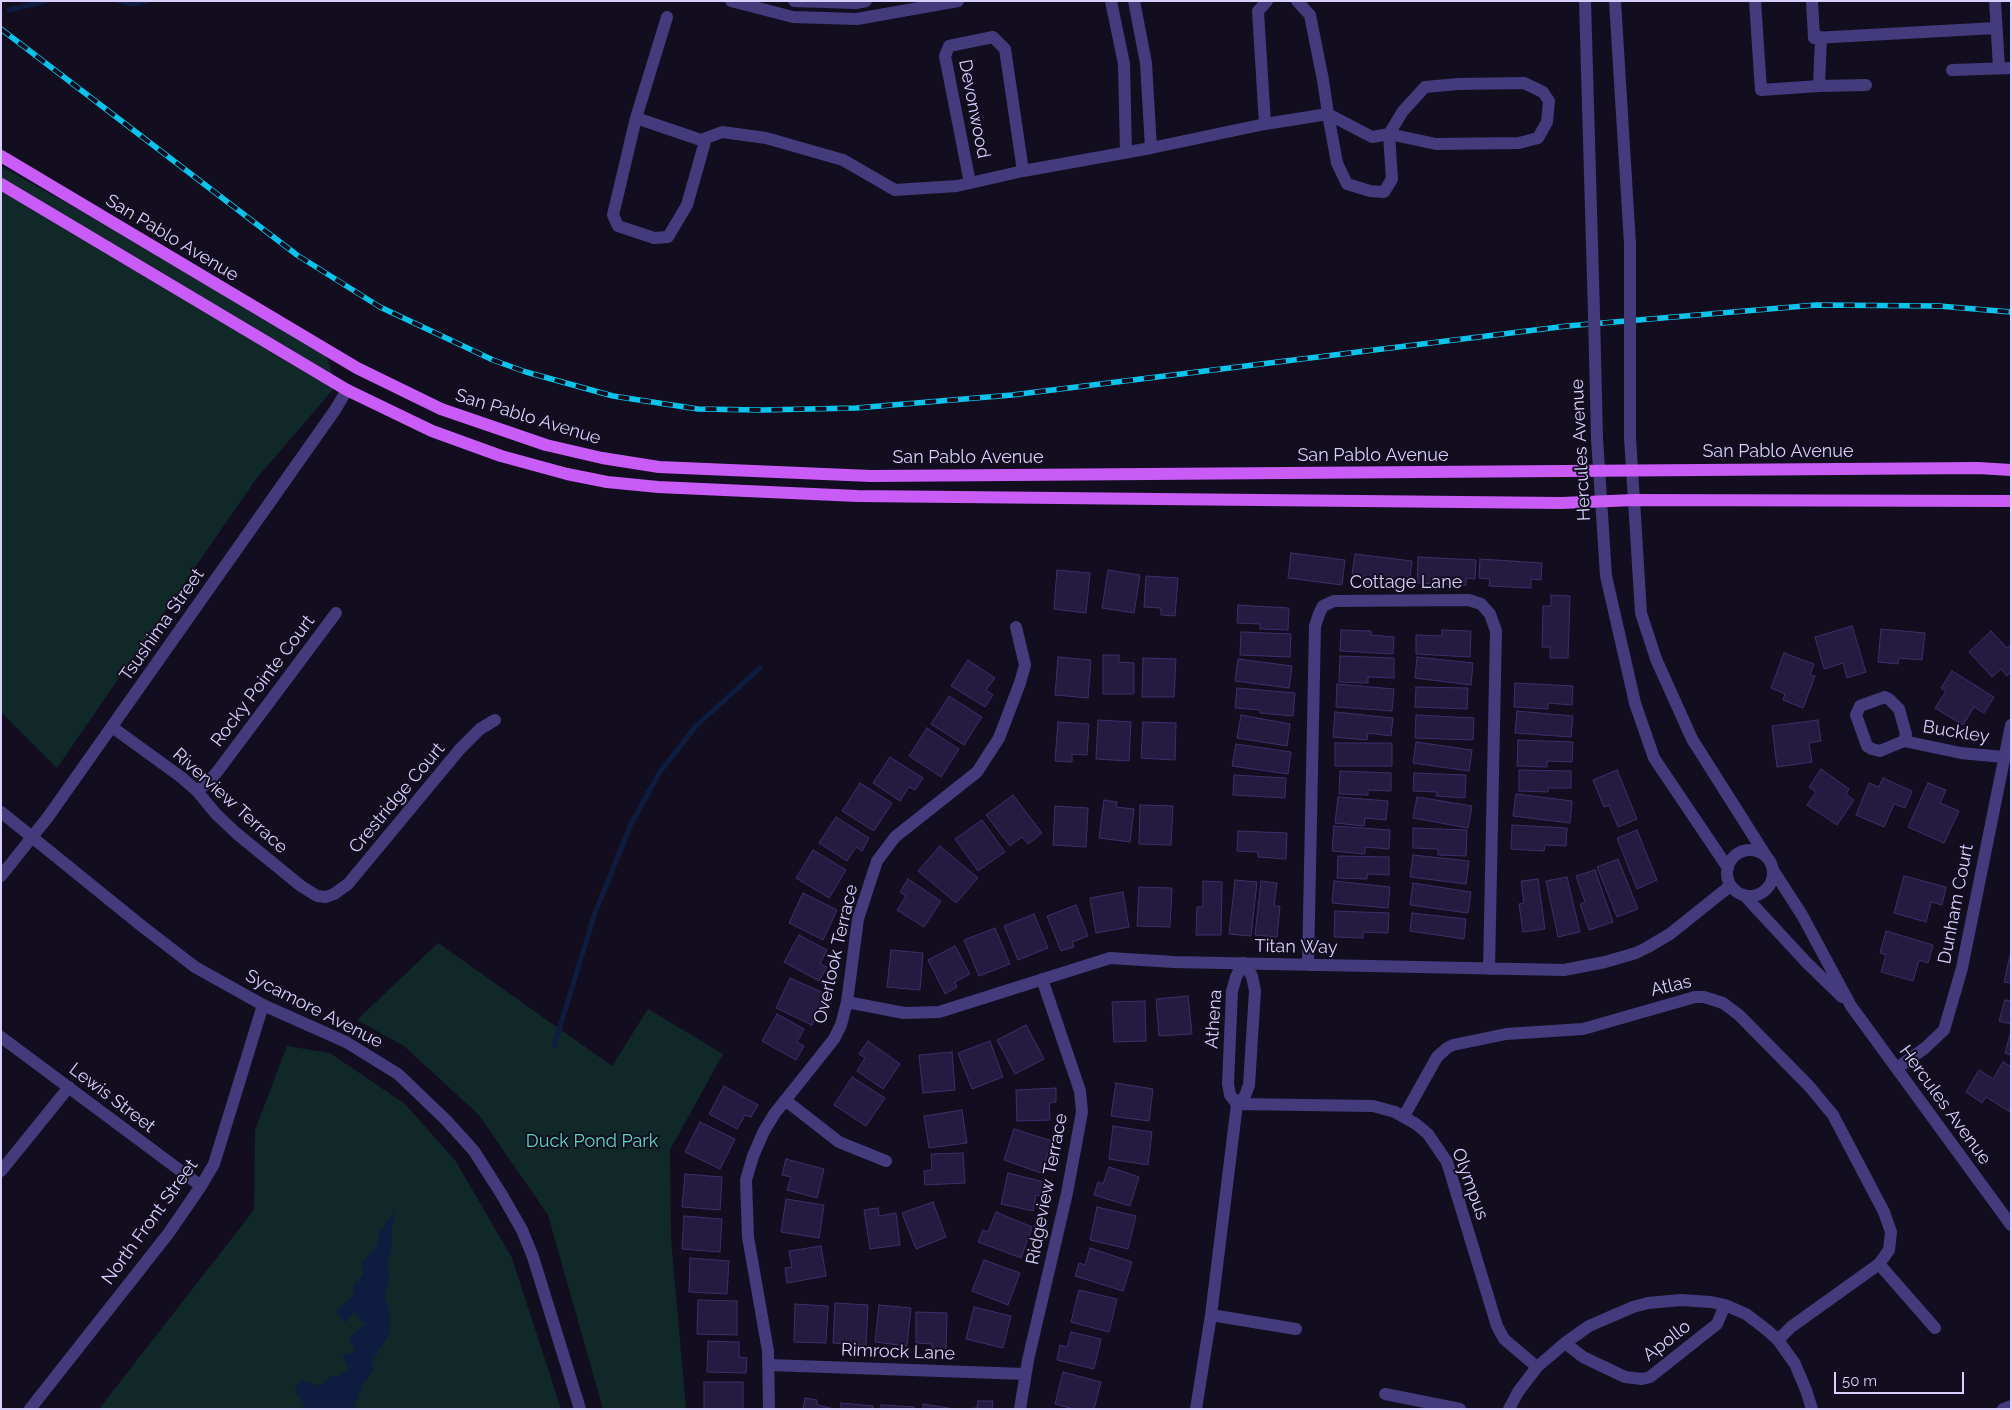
<!DOCTYPE html>
<style>
body{margin:0}
#map{position:relative;width:2012px;height:1410px;overflow:hidden;background:#120e20;font-family:Raleway,sans-serif}
canvas{display:block}
.frame{position:absolute;inset:0;border:2px solid #d8cffd;pointer-events:none}
.scale{position:absolute;left:1834px;top:1372px;width:130px;height:22px;box-sizing:border-box;border:2px solid #d8cffd;border-top:0;padding-left:6px;font-size:15px;line-height:18px;white-space:nowrap;color:#d8cffd;-webkit-text-stroke:4px #120e20;paint-order:stroke}
</style>
<div id="map">
<canvas width="2012" height="1410"></canvas>
<div class="frame"></div>
<div class="scale">50 m</div>
</div>
<script>
const context = document.querySelector('canvas').getContext('2d');
context.lineJoin = 'round';
function fill(path, color) {
  context.fillStyle = color;
  context.fill(path, 'evenodd');
}
function shape(rows) {
  const path = new Path2D();
  for (const r of rows) {
    if (r.length === 3) {
      path.moveTo(r[0] + r[2], r[1]);
      path.arc(r[0], r[1], r[2], 0, 2 * Math.PI);
      continue;
    }
    path.moveTo(r[0], r[1]);
    for (let i = 2; i < r.length; i += 2) path.lineTo(r[i], r[i + 1]);
  }
  return path;
}
function stroke(path, color, width, dash) {
  context.strokeStyle = color;
  context.lineWidth = width;
  context.lineCap = dash ? 'butt' : 'round';
  context.setLineDash(dash || []);
  context.stroke(path);
}
function write(font, color, halo, rows, align = 'center') {
  context.font = font + ' Raleway,sans-serif';
  context.lineWidth = 4;
  context.setLineDash([]);
  context.textBaseline = 'middle';
  context.strokeStyle = halo;
  context.fillStyle = color;
  for (const [text, x, y, turn = 0] of rows) {
    context.save();
    context.translate(x, y);
    context.rotate((+turn || 0) * Math.PI / 180);
    context.textAlign = isNaN(turn) ? turn : align;
    if (halo) context.strokeText(text, 0, 0);
    context.fillText(text, 0, 0);
    context.restore();
  }
}
fill(shape([
 [1,166,324,348,336,386,256,479,57,768,1,712],
 [438,943,612,1066,648,1009,723,1054,670,1150,671,1239,686,1409,603,1409,548,1215,479,1115,404,1046,357,1020],
 [287,1046,330,1053,405,1104,455,1160,512,1258,561,1409,99,1409,254,1210,255,1130]
]), '#112829');
fill(shape([
 [395,1211,391,1232,392,1248,388,1258,389,1282,384,1297,390,1311,390,1332,372,1362,373,1371,362,1386,354,1409,302,1409,305,1406,295,1391,300,1380,320,1386,331,1376,339,1376,349,1369,342,1356,355,1351,348,1338,366,1324,353,1312,345,1323,335,1311,353,1296,354,1284,363,1275,362,1262,377,1245,380,1233]
]), '#0e1c3f');
stroke(shape([
 [119,1,132,4,147,1],
 [9,10,46,1],
 [554,1046,595,913,631,824,660,772,696,726,760,668]
]), '#0e1c3f', 5);
const building = shape([
 [1291,553,1345,560,1342,585,1288,578,1291,553],
 [1355,554,1412,561,1410,577,1403,576,1401,587,1362,582,1363,576,1352,574,1355,554],
 [1418,557,1476,560,1475,579,1466,578,1466,585,1417,583,1418,557],
 [1480,559,1542,563,1541,580,1531,579,1531,588,1489,586,1490,579,1479,578,1480,559],
 [1057,570,1090,573,1086,613,1054,609,1057,570],
 [1108,570,1140,575,1134,613,1102,608,1108,570],
 [1146,576,1178,578,1175,616,1161,615,1161,608,1144,607,1146,576],
 [1551,595,1570,596,1568,658,1550,658,1550,647,1542,647,1543,606,1551,606,1551,595],
 [1238,605,1289,608,1288,630,1260,629,1260,624,1237,623,1238,605],
 [1852,626,1866,672,1847,678,1843,663,1824,669,1815,637,1852,626],
 [1881,629,1925,633,1922,660,1899,658,1898,664,1878,662,1881,629],
 [1341,630,1371,631,1371,635,1394,637,1393,654,1340,651,1341,630],
 [1442,630,1471,631,1470,657,1416,654,1416,635,1442,636,1442,630],
 [1991,631,2007,648,2011,645,2011,672,2007,676,2001,669,1992,677,1969,652,1991,631],
 [1241,632,1291,634,1290,657,1240,655,1241,632],
 [1784,653,1814,664,1810,675,1815,676,1803,708,1783,700,1785,694,1771,688,1784,653],
 [1103,655,1119,655,1119,662,1134,663,1134,694,1103,694,1103,655],
 [1340,656,1394,658,1394,678,1368,677,1368,683,1339,682,1340,656],
 [1058,657,1091,660,1088,698,1055,695,1058,657],
 [1417,657,1473,663,1471,685,1415,678,1417,657],
 [1143,658,1176,659,1174,697,1142,697,1143,658],
 [1238,659,1292,666,1289,688,1235,681,1238,659],
 [968,660,995,678,986,690,993,695,985,707,951,686,968,660],
 [1952,671,1994,697,1984,713,1974,707,1963,725,1935,708,1946,691,1941,688,1952,671],
 [1515,683,1573,686,1572,705,1548,703,1548,709,1514,707,1515,683],
 [1337,684,1394,689,1392,711,1336,707,1337,684],
 [1416,687,1468,688,1467,709,1415,707,1416,687],
 [1237,688,1295,693,1293,716,1260,713,1260,710,1235,708,1237,688],
 [949,696,982,717,964,745,931,724,949,696],
 [1517,711,1573,716,1571,737,1515,733,1517,711],
 [1335,712,1393,718,1391,736,1368,733,1367,740,1333,737,1335,712],
 [1241,715,1290,724,1287,746,1237,738,1241,715],
 [1416,715,1474,718,1473,740,1415,738,1416,715],
 [1098,720,1131,722,1129,761,1096,759,1098,720],
 [1818,720,1821,741,1809,743,1812,762,1777,767,1772,726,1818,720],
 [1058,722,1089,724,1087,755,1072,754,1072,762,1055,761,1058,722],
 [1143,722,1176,723,1175,760,1141,758,1143,722],
 [927,728,959,749,941,777,909,756,927,728],
 [1518,740,1573,742,1572,762,1547,761,1547,767,1517,766,1518,740],
 [1416,742,1472,750,1469,771,1413,763,1416,742],
 [1335,743,1392,743,1392,766,1335,766,1335,743],
 [1236,744,1291,752,1288,774,1232,766,1236,744],
 [890,757,923,778,915,790,909,787,900,801,873,783,890,757],
 [1821,769,1849,789,1846,794,1854,800,1837,825,1807,805,1816,792,1809,787,1821,769],
 [1519,770,1571,771,1571,788,1548,788,1548,792,1519,791,1519,770],
 [1617,770,1637,819,1618,827,1609,805,1604,807,1593,780,1617,770],
 [1340,771,1391,773,1391,791,1368,790,1368,795,1339,794,1340,771],
 [1414,773,1466,775,1465,798,1436,796,1437,792,1413,791,1414,773],
 [1234,775,1286,778,1285,798,1233,795,1234,775],
 [1883,778,1912,791,1905,808,1894,804,1884,827,1856,815,1869,783,1879,787,1883,778],
 [860,783,892,803,874,831,842,811,860,783],
 [1928,783,1946,790,1940,803,1959,811,1944,843,1908,827,1928,783],
 [1516,794,1572,801,1570,823,1513,816,1516,794],
 [1013,795,1042,833,1028,844,1022,837,1010,846,986,815,1013,795],
 [1338,797,1388,801,1386,820,1365,818,1364,826,1335,823,1338,797],
 [1417,797,1472,806,1468,828,1413,818,1417,797],
 [1104,800,1117,802,1116,807,1134,809,1130,842,1099,838,1104,800],
 [1140,805,1173,806,1171,845,1139,844,1140,805],
 [1055,806,1088,808,1086,847,1053,845,1055,806],
 [836,817,869,838,862,851,856,847,847,861,819,843,836,817],
 [982,820,1005,852,978,871,955,839,982,820],
 [1512,825,1567,828,1566,846,1545,845,1544,851,1511,849,1512,825],
 [1334,826,1390,830,1389,849,1365,847,1365,854,1332,851,1334,826],
 [1413,828,1467,830,1466,856,1438,855,1438,849,1413,848,1413,828],
 [1637,830,1657,880,1637,889,1617,838,1637,830],
 [1238,831,1287,833,1286,859,1258,857,1258,852,1237,851,1238,831],
 [940,846,978,878,956,903,918,871,940,846],
 [813,850,846,870,829,898,796,878,813,850],
 [1413,855,1469,861,1466,884,1410,877,1413,855],
 [1338,856,1389,857,1389,875,1367,874,1367,879,1337,878,1338,856],
 [1618,859,1638,909,1617,917,1597,867,1618,859],
 [1595,870,1613,922,1589,930,1580,904,1585,902,1576,876,1595,870],
 [1904,876,1946,887,1942,905,1931,902,1926,922,1894,913,1904,876],
 [1567,877,1580,932,1558,937,1546,881,1567,877],
 [908,879,941,901,924,927,897,910,906,896,900,892,908,879],
 [1538,879,1545,929,1523,932,1519,904,1524,903,1521,881,1538,879],
 [1235,880,1257,882,1251,936,1229,934,1235,880],
 [1203,881,1222,882,1221,935,1196,935,1197,907,1203,907,1203,881],
 [1261,881,1277,883,1274,906,1280,906,1277,937,1255,935,1261,881],
 [1334,881,1390,887,1388,908,1332,903,1334,881],
 [1413,883,1471,892,1468,913,1410,905,1413,883],
 [1139,887,1172,888,1170,927,1137,926,1139,887],
 [1123,892,1129,927,1096,933,1090,898,1123,892],
 [803,893,837,910,823,940,789,923,803,893],
 [1076,905,1088,936,1072,942,1074,947,1061,951,1047,916,1076,905],
 [1335,911,1389,913,1388,933,1363,932,1363,938,1334,937,1335,911],
 [1412,913,1466,919,1464,939,1410,931,1412,913],
 [1034,914,1048,948,1018,960,1004,926,1034,914],
 [995,928,1010,964,979,976,964,940,995,928],
 [1886,931,1933,945,1928,963,1919,960,1913,981,1881,972,1886,955,1880,953,1886,931],
 [799,935,827,950,820,964,827,967,819,981,784,962,799,935],
 [955,946,970,974,955,982,957,987,945,994,928,960,955,946],
 [891,950,923,953,920,990,887,987,891,950],
 [2011,951,2011,983,2004,982,2011,951],
 [790,978,826,994,812,1025,776,1008,790,978],
 [1188,996,1192,1034,1159,1036,1156,999,1188,996],
 [2005,1000,2011,1001,2011,1024,1999,1021,2005,1000],
 [1145,1001,1146,1041,1114,1042,1112,1002,1145,1001],
 [777,1014,804,1029,797,1042,804,1046,796,1060,762,1041,777,1014],
 [1026,1025,1044,1059,1015,1074,997,1040,1026,1025],
 [2011,1031,2011,1055,2005,1053,2011,1031],
 [868,1041,900,1064,883,1089,857,1071,865,1058,859,1054,868,1041],
 [990,1041,1003,1077,972,1089,958,1053,990,1041],
 [952,1052,955,1090,923,1093,919,1055,952,1052],
 [2003,1062,2011,1067,2010,1112,1986,1097,1982,1103,1966,1092,1979,1070,1993,1079,2003,1062],
 [852,1077,885,1098,866,1126,834,1105,852,1077],
 [1116,1083,1153,1089,1149,1121,1111,1116,1116,1083],
 [724,1086,758,1105,751,1117,745,1115,737,1129,709,1114,724,1086],
 [1056,1088,1056,1102,1049,1103,1050,1120,1017,1121,1016,1090,1056,1088],
 [962,1110,967,1143,929,1148,924,1116,962,1110],
 [700,1122,735,1139,720,1169,685,1152,700,1122],
 [1113,1126,1152,1132,1148,1165,1109,1159,1113,1126],
 [1014,1129,1052,1141,1041,1173,1004,1160,1014,1129],
 [963,1153,965,1183,925,1185,924,1171,932,1170,931,1154,963,1153],
 [786,1159,824,1169,817,1198,787,1190,791,1177,782,1175,786,1159],
 [1109,1167,1139,1177,1130,1206,1094,1195,1098,1182,1103,1184,1109,1167],
 [1008,1173,1048,1183,1044,1197,1036,1195,1033,1211,1001,1204,1008,1173],
 [685,1174,722,1177,720,1210,682,1207,685,1174],
 [786,1199,824,1205,819,1238,781,1232,786,1199],
 [933,1202,946,1237,916,1249,902,1213,933,1202],
 [1097,1207,1136,1216,1128,1249,1090,1240,1097,1207],
 [878,1208,879,1216,896,1213,900,1245,870,1249,864,1210,878,1208],
 [996,1212,1032,1227,1021,1258,978,1242,983,1230,988,1232,996,1212],
 [684,1216,722,1219,720,1252,682,1249,684,1216],
 [821,1246,826,1276,787,1283,785,1268,792,1267,789,1251,821,1246],
 [1090,1248,1132,1262,1123,1291,1075,1276,1079,1263,1085,1265,1090,1248],
 [690,1258,729,1261,727,1294,689,1292,690,1258],
 [984,1260,1020,1273,1008,1305,972,1291,984,1260],
 [1079,1290,1117,1299,1109,1332,1071,1322,1079,1290],
 [698,1300,737,1301,737,1335,697,1334,698,1300],
 [835,1303,868,1305,866,1345,833,1343,835,1303],
 [795,1304,828,1306,826,1343,794,1342,795,1304],
 [879,1305,911,1308,907,1346,875,1342,879,1305],
 [974,1307,1011,1316,1003,1348,966,1339,974,1307],
 [916,1312,947,1313,946,1352,932,1351,932,1344,916,1343,916,1312],
 [1071,1332,1101,1339,1094,1369,1057,1360,1060,1345,1067,1347,1071,1332],
 [708,1341,739,1342,739,1357,747,1358,746,1373,707,1372,708,1341],
 [1063,1372,1101,1382,1094,1409,1074,1409,1055,1404,1063,1372],
 [704,1382,743,1382,743,1409,704,1409,704,1382],
 [805,1398,817,1400,817,1405,835,1409,803,1409,805,1398],
 [978,1401,993,1401,992,1409,962,1409,977,1408,978,1401],
 [841,1403,873,1406,873,1409,841,1409,841,1403],
 [923,1404,955,1409,923,1409,923,1404],
 [881,1405,914,1407,914,1409,881,1409,881,1405]
]);
fill(building, '#251b40');
stroke(building, '#3f2e6b', 1);
stroke(shape([
 [1111,1,1124,64,1126,153],
 [1134,1,1146,63,1151,148],
 [1755,1,1761,90,1819,86,1821,37],
 [1812,1,1814,38,1996,28],
 [1995,1,1999,68],
 [667,17,636,118,613,215,618,226,654,238,668,237,687,205,706,138],
 [1952,70,2011,68],
 [1819,86,1866,85],
 [636,118,701,140,722,132,766,138,843,160,895,190,957,186,1023,171,1151,148,1265,124,1328,114,1372,137,1389,134,1436,144,1519,143,1538,138,1547,122,1549,101,1543,92,1524,83,1458,84,1425,87,1403,111,1389,134,1392,179,1384,192,1370,191,1347,184,1337,163,1328,114,1323,80,1310,15,1297,1],
 [1265,124,1258,11,1267,1],
 [970,183,945,56,949,46,993,37,1005,49,1023,171],
 [112,727,181,777,197,791,216,814,236,833,301,886,317,896,326,897,334,894,348,884,460,749,480,729,495,720],
 [1904,741,1906,734,1899,709,1889,699,1885,697,1860,706,1856,715,1867,746,1872,749,1880,751,1904,741,1961,753,2003,757],
 [197,791,207,783,217,772,336,613],
 [1243,963,1252,976,1255,991,1249,1085,1245,1096,1237,1104,1230,1095,1228,1084,1232,991,1236,977,1243,963],
 [1308,965,1315,626,1319,614,1323,606,1334,601,1469,600,1481,604,1490,614,1496,631,1489,969],
 [847,1002,904,1013,939,1012,1110,958,1174,962,1564,970,1605,962,1636,953,1648,947,1670,934,1730,886],
 [1,1037,201,1186],
 [1897,1068,1925,1048,1944,1030,1962,968,2011,725],
 [785,1100,839,1142,886,1161],
 [1404,1116,1437,1057,1447,1048,1453,1045,1506,1034,1583,1029,1695,997,1704,997,1723,1003,1739,1015,1809,1086,1833,1115,1884,1212,1891,1232,1889,1250,1879,1264,1791,1327,1778,1340],
 [1,1171,69,1087],
 [1879,1264,1935,1328],
 [1211,1315,1296,1329],
 [1565,1343,1583,1357,1625,1377,1642,1379,1650,1377,1717,1324,1725,1305],
 [769,1365,1025,1374],
 [1385,1394,1460,1409],
 [30,1409,168,1234,201,1186,214,1164,263,1005],
 [769,1409,768,1351,748,1237,746,1180,753,1156,764,1131,775,1113,834,1039,841,1025,847,1002,858,919,877,861,895,837,977,772,999,738,1020,683,1025,665,1016,627],
 [1020,1409,1028,1360,1067,1193,1082,1112,1080,1091,1042,979],
 [1196,1409,1211,1315,1237,1104,1373,1106,1395,1112,1416,1124,1428,1134,1447,1162,1497,1326,1504,1339,1537,1367],
 [1509,1409,1518,1392,1537,1367,1565,1343,1589,1326,1633,1307,1648,1303,1681,1300,1711,1302,1725,1305,1746,1314,1767,1330,1778,1340,1795,1364,1806,1390,1812,1409]
]), '#433b7c', 12);
stroke(shape([
 [731,1,793,17,857,19,958,1],
 [794,1,856,3,866,1],
 [1585,1,1594,314],
 [1615,1,1630,244],
 [1630,437,1641,613,1656,659,1692,739,1766,856],
 [1597,438,1606,576,1635,703,1654,758,1728,868],
 [1,812,143,927,195,967,263,1005,346,1042,398,1074,446,1120,474,1151,502,1195,522,1230,533,1257,580,1409],
 [1750,873,23],
 [1773,870,1802,915,1851,1006,2011,1225],
 [1,876,48,817,335,410,347,390],
 [1744,895,1807,963,1842,997],
 [2003,1409,2011,1406]
]), '#433b7c', 12);
stroke(shape([
 [1,156,357,368,441,409,546,445,602,458,659,467,871,476,1978,468,2011,470],
 [1,184,347,390,432,431,501,456,567,474,607,482,658,487,857,496,1561,503,1634,500,2011,501]
]), '#c95cf7', 12);
const rail = shape([
 [1,29,297,255,380,307,493,360,526,372,613,396,698,409,762,410,856,408,1012,395,1567,326,1816,305,1939,306,2011,312]
]);
stroke(rail, '#0cc3ec', 5.5);
stroke(rail, '#120e20', 4, [11]);
stroke(shape([
 [1594,314,1597,438],
 [1630,437,1630,244]
]), '#433b7c', 12);
write('18px', '#d8cffd', '#120e20', [
 ["Devonwood",974,109,79],
 ["San Pablo Avenue",172,238,31],
 ["San Pablo Avenue",528,417,17],
 ["Hercules Avenue",1581,450,-93],
 ["San Pablo Avenue",1778,452],
 ["San Pablo Avenue",1373,456],
 ["San Pablo Avenue",968,458],
 ["Cottage Lane",1406,583],
 ["Tsushima Street",162,625,-55],
 ["Rocky Pointe Court",263,681,-53],
 ["Buckley",1956,732,9],
 ["Crestridge Court",397,798,-50],
 ["Riverview Terrace",230,801,42],
 ["Dunham Court",1956,904,-79],
 ["Titan Way",1296,947,1],
 ["Overlook Terrace",836,954,-77],
 ["Atlas",1671,986,-13],
 ["Sycamore Avenue",314,1009,27],
 ["Athena",1214,1019,-86],
 ["Lewis Street",112,1098,37],
 ["Hercules Avenue",1945,1105,54],
 ["Olympus",1470,1184,70],
 ["Ridgeview Terrace",1047,1189,-79],
 ["North Front Street",150,1222,-54],
 ["Apollo",1667,1341,-38],
 ["Rimrock Lane",898,1352,2]
]);
write('18px', '#60d8c4', '#120e20', [
 ["Duck Pond Park",592,1142]
]);
</script>
